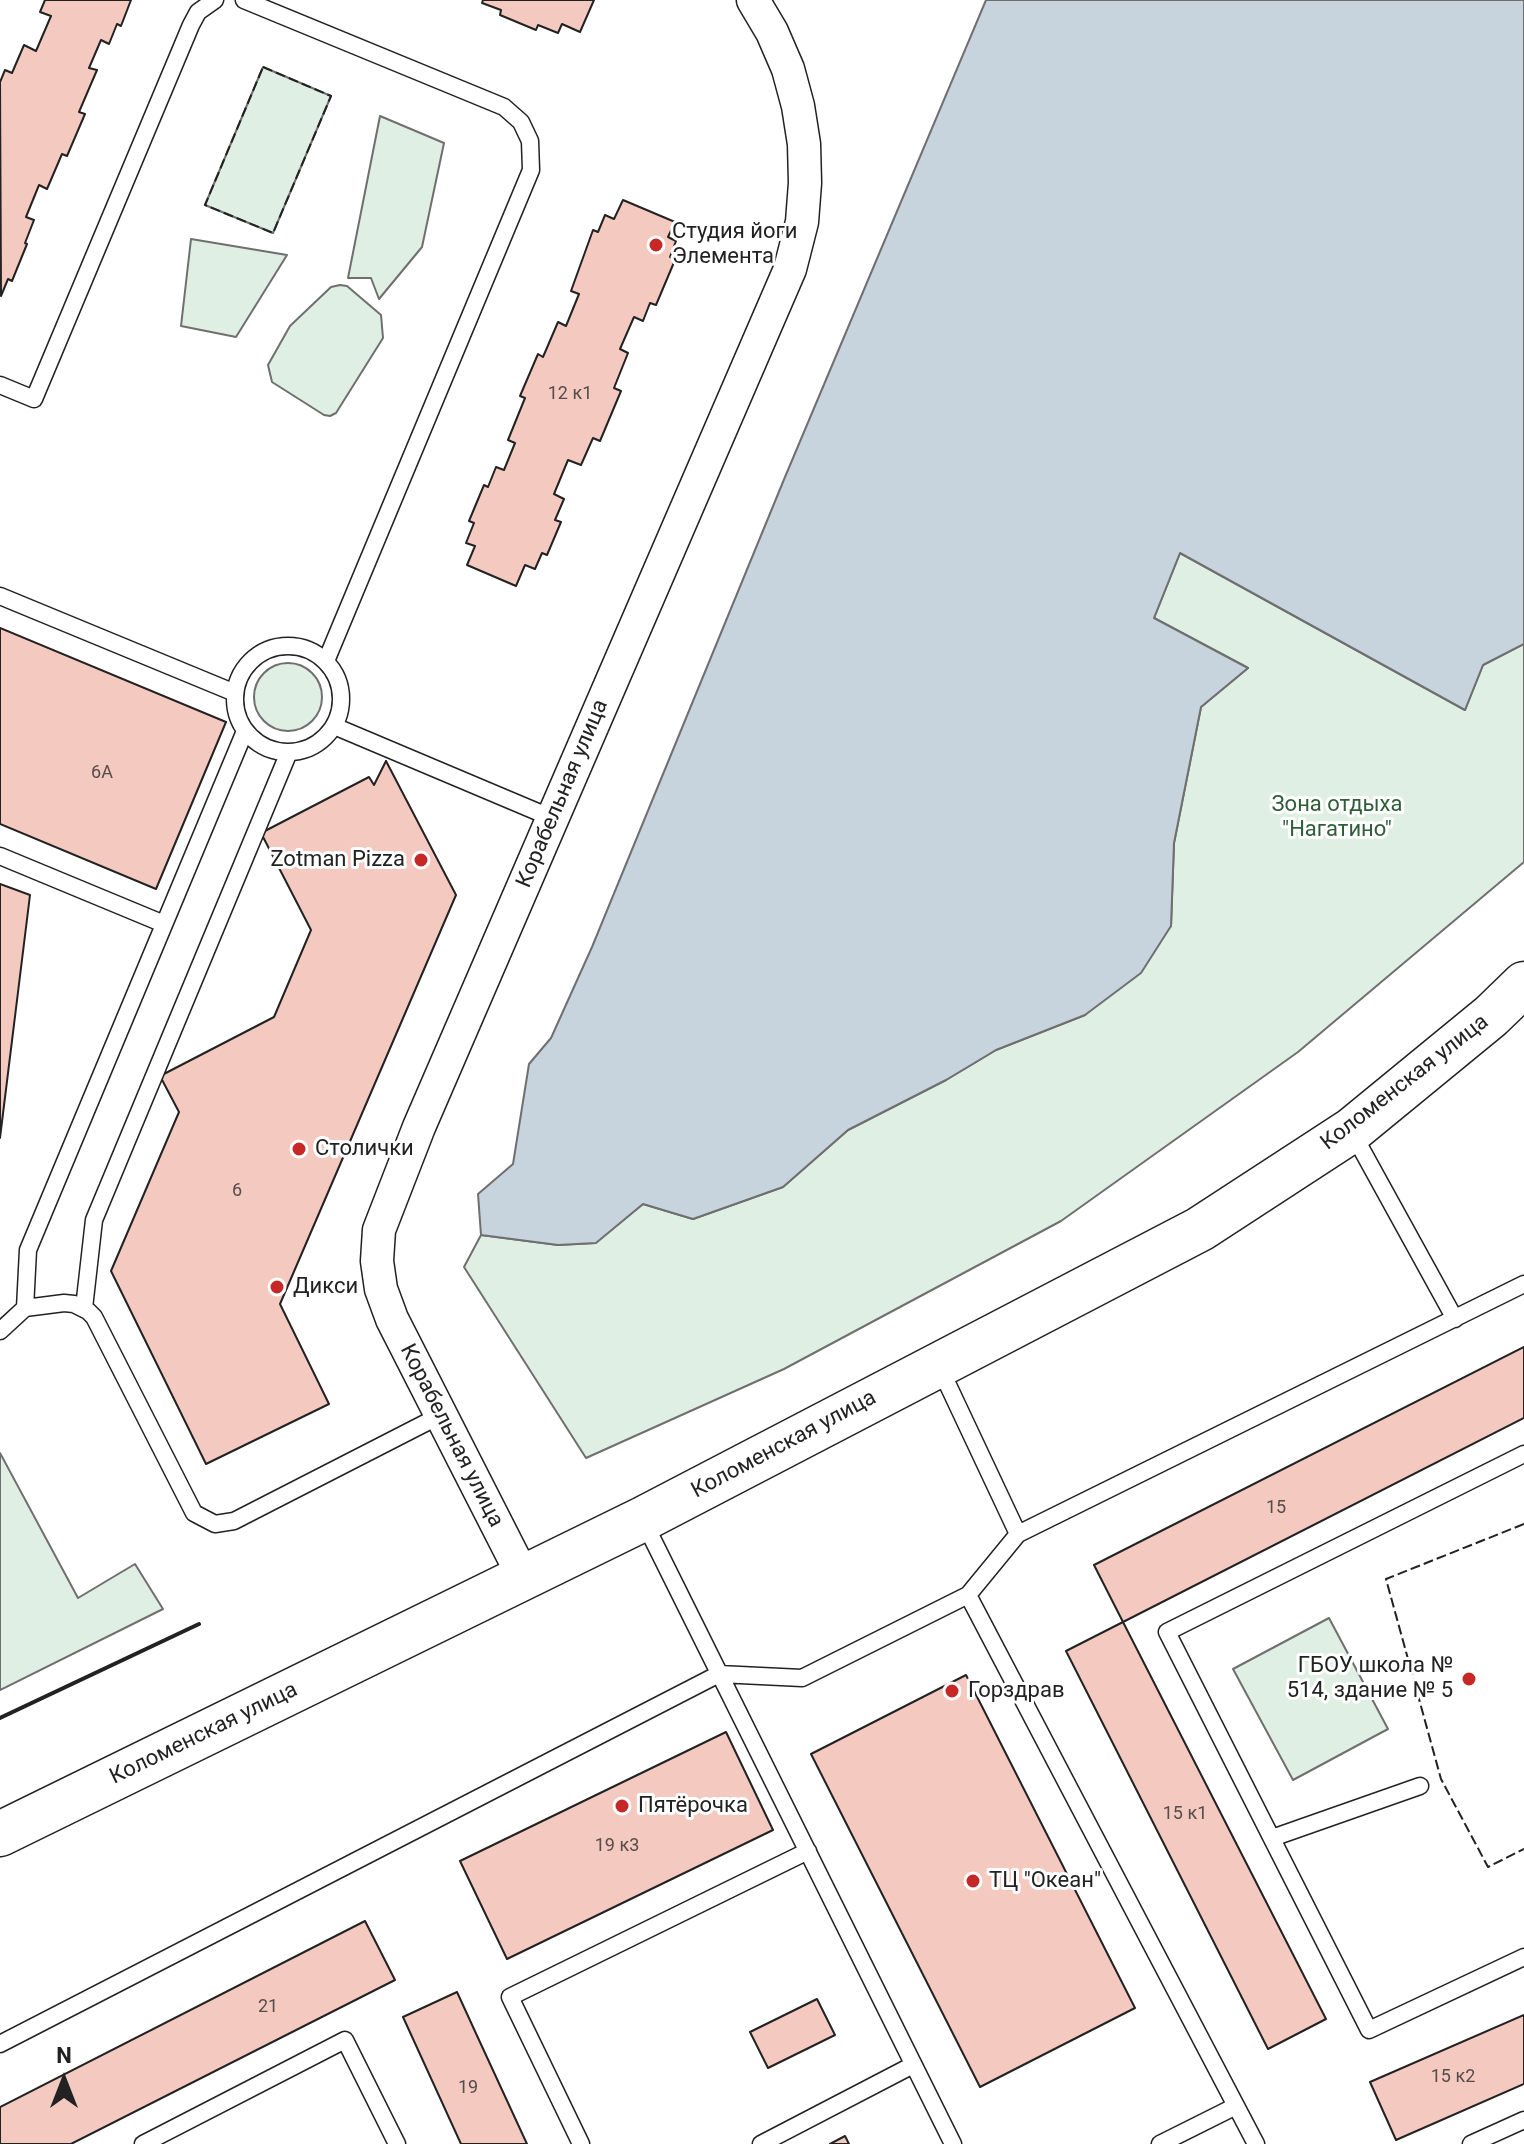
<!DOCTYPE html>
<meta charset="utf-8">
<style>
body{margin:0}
#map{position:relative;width:1524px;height:2144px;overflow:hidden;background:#fff;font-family:Roboto,sans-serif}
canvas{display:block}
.north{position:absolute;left:24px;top:2040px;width:80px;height:80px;-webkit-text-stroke:6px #fff;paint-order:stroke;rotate:0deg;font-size:22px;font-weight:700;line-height:32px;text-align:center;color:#222}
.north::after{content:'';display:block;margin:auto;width:28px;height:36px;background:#222;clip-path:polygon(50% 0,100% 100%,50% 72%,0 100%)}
</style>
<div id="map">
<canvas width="1524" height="2144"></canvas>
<div class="north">N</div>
</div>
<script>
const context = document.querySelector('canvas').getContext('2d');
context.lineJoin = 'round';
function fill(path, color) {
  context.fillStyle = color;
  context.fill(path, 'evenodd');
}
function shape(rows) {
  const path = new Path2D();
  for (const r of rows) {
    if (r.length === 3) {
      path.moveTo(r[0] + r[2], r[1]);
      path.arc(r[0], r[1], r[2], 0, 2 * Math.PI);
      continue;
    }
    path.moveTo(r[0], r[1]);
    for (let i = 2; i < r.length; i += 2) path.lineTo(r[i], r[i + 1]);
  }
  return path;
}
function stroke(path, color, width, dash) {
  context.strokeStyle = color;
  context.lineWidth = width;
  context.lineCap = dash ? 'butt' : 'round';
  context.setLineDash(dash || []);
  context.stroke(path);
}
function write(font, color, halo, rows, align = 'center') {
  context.font = font + ' Roboto,sans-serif';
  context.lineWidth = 6;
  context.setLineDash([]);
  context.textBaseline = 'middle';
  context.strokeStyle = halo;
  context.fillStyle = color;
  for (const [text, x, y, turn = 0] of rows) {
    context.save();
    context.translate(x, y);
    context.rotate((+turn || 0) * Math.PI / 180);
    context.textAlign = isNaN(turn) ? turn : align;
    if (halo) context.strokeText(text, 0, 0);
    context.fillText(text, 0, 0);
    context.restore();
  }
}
const green = shape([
 [263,67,331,96,273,233,205,205,263,67],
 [380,116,444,143,422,247,379,299,371,278,348,278,380,116],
 [191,239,287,255,236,337,181,326,191,239],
 [340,285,347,286,381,315,383,338,336,413,330,416,324,415,272,382,268,365,290,326,331,287,340,285],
 [1180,553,1465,710,1483,665,1524,644,1524,862,1298,1052,1061,1221,784,1369,586,1458,464,1267,481,1235,558,1245,595,1243,643,1204,693,1219,783,1187,848,1130,946,1080,996,1050,1085,1015,1171,926,1174,843,1201,707,1248,668,1154,618,1180,553],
 [288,697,34],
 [0,1453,78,1598,135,1564,163,1609,0,1690,0,1453],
 [1329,1618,1388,1729,1293,1780,1233,1669,1329,1618]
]);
fill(green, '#e0efe3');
stroke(green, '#6f6f6f', 2);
const water = shape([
 [986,0,1524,0,1524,644,1483,665,1465,710,1180,553,1154,618,1248,668,1201,707,1174,843,1171,926,1141,973,1085,1015,996,1050,946,1080,848,1130,783,1187,693,1219,643,1204,596,1243,558,1245,481,1235,478,1194,513,1164,529,1064,551,1038,592,947,785,477,986,0]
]);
fill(water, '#c7d3dd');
stroke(water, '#6f6f6f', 2);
const building = shape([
 [45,0,131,0,121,26,117,24,109,44,101,40,89,68,97,70,79,112,85,114,67,156,62,154,47,189,39,185,26,217,34,220,25,243,27,244,12,281,8,279,1,296,0,82,5,70,12,73,24,45,36,51,51,16,40,12,45,0],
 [483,0,594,0,580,32,562,24,558,33,538,25,536,30,500,15,501,10,482,3,483,0],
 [623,200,675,222,668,237,676,241,670,257,675,260,656,305,650,303,643,321,634,317,620,349,628,353,614,388,621,391,600,441,593,438,581,465,568,460,554,494,564,499,555,520,561,522,547,555,542,553,535,569,525,565,516,586,467,565,475,546,466,543,474,523,469,521,484,485,488,487,496,467,504,470,515,443,508,440,525,398,520,396,538,354,543,357,558,322,566,326,579,294,571,291,593,230,598,232,605,215,614,219,623,200],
 [0,628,226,722,156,889,0,824,0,628],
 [386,761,456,895,280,1304,329,1404,206,1464,111,1271,179,1112,160,1076,274,1017,311,930,261,833,369,777,374,785,386,761],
 [0,884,30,895,0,1138,0,884],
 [1524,1347,1524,1418,1123,1622,1094,1565,1524,1347],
 [1123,1622,1326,2019,1268,2049,1066,1651,1123,1622],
 [966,1675,1135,2008,980,2087,811,1754,966,1675],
 [726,1732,773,1830,507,1959,460,1861,726,1732],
 [365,1921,395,1980,71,2144,0,2144,0,2107,365,1921],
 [457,1992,479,2040,527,2144,461,2144,403,2017,457,1992],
 [817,1999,835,2035,768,2068,750,2032,817,1999],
 [1524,2015,1524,2084,1396,2140,1370,2082,1524,2015],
 [845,2136,849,2144,830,2144,845,2136]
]);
fill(building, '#f3c9c0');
stroke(building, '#222', 2);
const lane = shape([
 [244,0,504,107,521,122,530,141,531,170,326,661],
 [0,385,34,399,191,25,198,12,215,0],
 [0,596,235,693],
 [288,699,53],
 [334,726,552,818],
 [0,856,164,924],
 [1352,1132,1455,1319],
 [25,1308,28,1250,245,731],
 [84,1308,94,1220,289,752],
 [0,1331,25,1308,64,1303,74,1304,88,1311,94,1317,194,1513,215,1524,234,1521,441,1415],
 [939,1366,1018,1534],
 [1524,1454,1167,1632,1369,2030,1524,1957],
 [643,1520,953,2144],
 [968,1595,1256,2144],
 [1272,1838,1420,1786],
 [0,2044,719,1674,802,1678,968,1595,1018,1534,1524,1284],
 [143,2144,345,2040,397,2144],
 [581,2144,510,1997,808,1851],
 [761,2144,913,2065],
 [1160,2144,1236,2106],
 [1471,2144,1524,2120]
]);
const street = shape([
 [523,1576,392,1319,381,1289,377,1261,379,1230,419,1127,790,269,802,222,805,183,804,144,798,106,788,69,772,32,753,0]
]);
const secondary = shape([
 [0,1834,643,1519,1200,1229,1352,1130,1491,1016,1524,984]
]);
stroke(lane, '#222', 19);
stroke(street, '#222', 35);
stroke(secondary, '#222', 47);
stroke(lane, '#fff', 16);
stroke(street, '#fff', 32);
stroke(secondary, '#fff', 44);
stroke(shape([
 [263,67,331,96,273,233,205,205,263,67],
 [1524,1524,1386,1579,1441,1779,1488,1867,1524,1849]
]), '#222', 2, [10, 4]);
stroke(shape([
 [0,1718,199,1624]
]), '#222', 4);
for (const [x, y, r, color] of [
 [656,245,8,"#c62828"],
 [421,860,8,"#c62828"],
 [299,1149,8,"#c62828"],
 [277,1287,8,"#c62828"],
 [1469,1679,8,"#c62828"],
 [952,1691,8,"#c62828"],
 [622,1806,8,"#c62828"],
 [973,1881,8,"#c62828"]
]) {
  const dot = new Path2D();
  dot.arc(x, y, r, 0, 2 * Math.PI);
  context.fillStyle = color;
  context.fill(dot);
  stroke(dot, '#fff', 3);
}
write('18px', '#564c4a', null, [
 ["12 к1",570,394],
 ["6А",102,773],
 ["6",237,1191],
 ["15",1276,1508],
 ["15 к1",1185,1814],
 ["19 к3",617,1846],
 ["21",268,2007],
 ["15 к2",1453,2077],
 ["19",468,2088]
]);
write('22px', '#222', '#fff', [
 ["Студия йоги",672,232],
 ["Элемента",672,257],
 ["Zotman Pizza",405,860,"right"],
 ["Столички",315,1149],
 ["Дикси",293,1287],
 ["ГБОУ школа №",1453,1666,"right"],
 ["514, здание № 5",1453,1691,"right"],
 ["Горздрав",968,1691],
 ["Пятёрочка",638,1806],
 ["ТЦ \"Океан\"",989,1881]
], 'left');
write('22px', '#222', '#fff', [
 ["Корабельная улица",563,794,-67],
 ["Коломенская улица",1405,1083,-38],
 ["Корабельная улица",451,1436,63],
 ["Коломенская улица",784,1445,-28],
 ["Коломенская улица",204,1734,-26]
]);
write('22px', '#2f5e38', '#fff', [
 ["Зона отдыха",1337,805],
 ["\"Нагатино\"",1337,830]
]);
</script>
